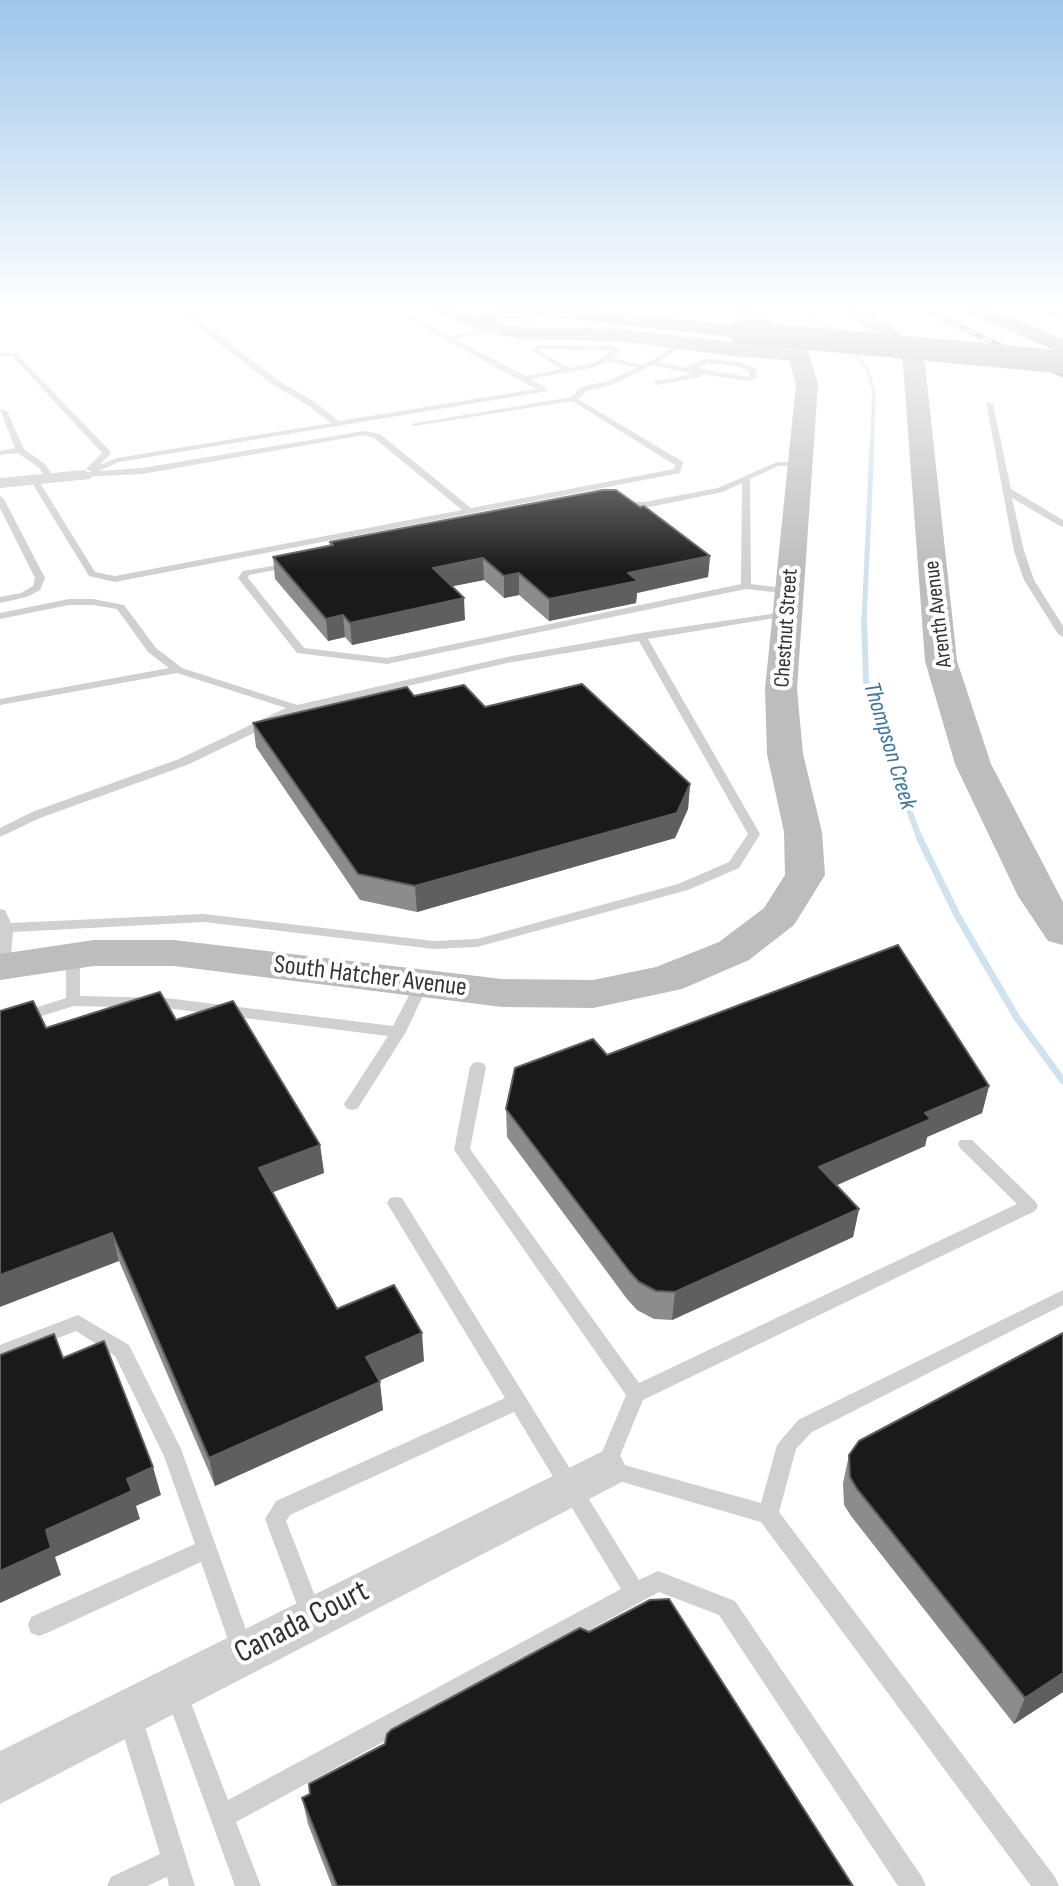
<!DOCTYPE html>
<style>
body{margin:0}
canvas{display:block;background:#fff}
</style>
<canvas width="1063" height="1886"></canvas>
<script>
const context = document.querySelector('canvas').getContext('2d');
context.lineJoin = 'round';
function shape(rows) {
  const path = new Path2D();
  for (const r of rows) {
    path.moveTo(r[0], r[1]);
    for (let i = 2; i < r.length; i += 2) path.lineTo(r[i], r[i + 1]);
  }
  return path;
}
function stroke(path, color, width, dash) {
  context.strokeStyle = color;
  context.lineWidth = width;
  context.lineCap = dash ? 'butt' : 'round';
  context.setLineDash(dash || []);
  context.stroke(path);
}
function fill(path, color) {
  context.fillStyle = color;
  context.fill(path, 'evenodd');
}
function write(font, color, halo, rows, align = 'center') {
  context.font = font + ' "Sofia Sans Condensed",sans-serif';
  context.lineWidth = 8;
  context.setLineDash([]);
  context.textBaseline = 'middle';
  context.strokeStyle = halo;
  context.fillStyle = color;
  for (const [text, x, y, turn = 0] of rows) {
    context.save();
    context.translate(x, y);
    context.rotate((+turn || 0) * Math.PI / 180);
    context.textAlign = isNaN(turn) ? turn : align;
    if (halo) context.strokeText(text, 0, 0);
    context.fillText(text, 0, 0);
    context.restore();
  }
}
stroke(shape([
 [797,307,836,333],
 [850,347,867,369,874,391,872,447]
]), '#cfe2ee', 4);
stroke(shape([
 [864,621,872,445]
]), '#cfe2ee', 5);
stroke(shape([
 [864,619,866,681,883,743,920,839]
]), '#cfe2ee', 6);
stroke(shape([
 [919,837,957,915,1017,1018,1063,1081]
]), '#cfe2ee', 7);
fill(shape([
 [0,307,63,307,0,311,0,307],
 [140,307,190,307,208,310,273,307,208,314,187,311,276,379,315,402,339,421,536,389,446,340,390,307,398,307,449,337,493,327,493,329,454,339,526,376,561,369,532,351,532,349,537,345,614,346,621,350,612,358,643,365,684,341,686,344,657,362,689,368,689,365,706,359,739,362,756,368,757,378,749,381,701,374,701,377,658,385,655,385,655,381,694,374,652,365,612,385,587,391,578,399,683,462,680,473,115,582,89,576,29,478,30,476,37,478,95,572,115,576,462,510,374,438,364,435,142,474,81,477,81,473,92,472,86,469,102,453,12,356,0,357,0,353,16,353,110,451,110,455,99,465,117,458,331,423,309,406,270,383,178,311,140,307],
 [538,350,539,349,613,350,594,363,569,368,538,350],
 [608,361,637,368,607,381,581,387,571,397,411,424,415,426,572,401,675,465,674,469,471,508,380,434,364,431,142,468,99,471,119,462,543,392,547,390,546,388,531,379,596,367,608,361],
 [707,363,738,366,749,371,749,377,697,368,707,363],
 [1010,307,1063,313,1063,317,1024,314,1010,307],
 [986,402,993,404,1011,489,1063,520,1063,527,1060,526,1012,498,1024,551,1034,580,1063,626,1063,637,1058,634,1024,580,1014,551,986,402],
 [0,409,7,411,24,449,45,464,53,476,52,478,46,478,39,468,18,453,0,455,0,451,15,448,0,409],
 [777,462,800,462,804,464,800,466,778,466,750,479,751,584,793,589,795,591,790,594,746,589,387,664,297,653,238,578,243,571,296,562,296,566,249,575,248,578,304,648,387,658,741,584,742,483,723,492,644,508,620,508,616,505,620,502,644,502,718,488,777,462],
 [0,496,4,499,45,578,40,590,27,597,0,603,0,597,21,593,33,586,35,578,0,508,0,496],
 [69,599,93,599,124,605,156,648,182,668,297,705,507,657,641,633,791,611,791,615,787,616,648,639,760,834,739,868,688,890,477,947,434,949,204,922,13,932,10,966,8,969,0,970,0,909,5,910,11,923,204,914,434,941,477,939,678,884,729,862,748,834,639,641,507,663,300,711,187,765,40,818,0,837,0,828,32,812,179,759,286,708,177,673,0,705,0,699,169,668,148,652,117,609,93,605,69,605,0,619,0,613,69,599],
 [73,952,80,956,80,996,166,998,393,1026,417,980,427,980,429,983,406,1032,358,1108,352,1110,346,1108,344,1104,388,1036,166,1008,74,1006,0,1029,0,1019,66,998,66,956,73,952],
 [478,1062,483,1063,486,1067,470,1149,639,1383,1017,1204,960,1148,958,1144,960,1140,972,1140,1035,1201,1038,1206,1035,1211,643,1400,617,1463,761,1503,777,1445,798,1420,1063,1290,1063,1305,812,1432,796,1449,779,1512,1055,1877,1059,1886,1031,1886,761,1522,598,1475,595,1469,626,1395,454,1150,470,1067,473,1063,478,1062],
 [396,1197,402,1198,639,1580,658,1571,735,1601,922,1877,926,1886,898,1886,719,1615,659,1592,236,1822,261,1886,235,1886,165,1693,168,1685,176,1682,184,1685,228,1800,621,1589,514,1412,290,1515,286,1521,322,1614,319,1621,311,1625,303,1621,265,1519,276,1501,505,1398,387,1203,390,1198,396,1197],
 [78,1315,129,1345,181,1449,253,1649,250,1657,242,1660,234,1657,201,1562,47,1633,39,1636,31,1633,28,1625,31,1617,195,1544,164,1456,115,1356,76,1331,0,1361,0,1345,78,1315],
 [130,1705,138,1709,142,1717,195,1886,169,1886,167,1877,147,1886,107,1886,111,1877,160,1854,118,1717,122,1709,130,1705]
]), '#d0d0d0');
fill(shape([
 [84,470,93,475,90,479,0,488,0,478,84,470],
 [605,1450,620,1455,627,1469,620,1483,0,1804,0,1751,605,1450]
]), '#d0d0d0');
fill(shape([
 [728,307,753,307,795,336,809,354,818,384,797,689,803,754,822,832,825,875,794,925,749,960,682,989,593,1008,502,1007,174,966,94,966,0,980,0,954,94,940,174,940,502,979,593,980,656,967,719,942,764,908,785,875,784,832,767,754,765,689,796,384,789,360,741,357,616,341,518,339,473,328,470,324,480,318,518,327,616,329,782,347,728,307],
 [833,307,857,307,893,328,916,349,925,364,957,661,991,764,1063,902,1063,945,1048,941,1018,896,955,764,925,661,903,364,900,356,879,336,833,307]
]), '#bdbdbd');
fill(shape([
 [425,307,455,307,475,315,501,307,574,307,740,326,751,332,740,338,541,316,499,320,480,330,428,311,425,307],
 [960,307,988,307,1063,339,1063,354,963,311,960,307]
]), '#ababab');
const rail = shape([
 [918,307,1063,375]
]);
stroke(rail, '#888', 5);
stroke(rail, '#fff', 3, [9]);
stroke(shape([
 [740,332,1063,362]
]), '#ababab', 23);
fill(shape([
 [330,542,710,556,708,577,637,593,636,603,549,621,519,595,504,598,484,580,452,586,465,620,352,645,345,637,328,641,275,579,273,557,330,546],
 [414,696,485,707,690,784,688,809,675,838,417,912,360,900,256,747,253,723],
 [176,1020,320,1145,324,1173,272,1192,337,1309,424,1361,379,1381,383,1410,215,1486,119,1261,46,1028],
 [607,1055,989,1086,982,1113,927,1137,925,1146,836,1185,859,1209,853,1237,681,1316,672,1320,654,1319,637,1310,627,1299,507,1137,506,1109],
 [849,1455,1063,1692,1014,1724,851,1516,844,1505,843,1483],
 [589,1632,853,1886,332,1886,308,1824,302,1798]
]), '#8c8c8c');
fill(shape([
 [710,556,708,577,637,593,636,603,549,621,549,599,628,573],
 [483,558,484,580,434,590,433,568],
 [519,573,519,595,504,598,504,576],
 [464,598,465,620,352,645,350,623],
 [343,615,345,637,328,641,326,619],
 [690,784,688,809,675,838,417,912,415,886],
 [989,1086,982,1113,927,1137,925,1146,815,1195,819,1167,925,1113],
 [320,1145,324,1173,263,1196,259,1168],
 [859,1209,853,1237,672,1320,675,1292],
 [112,1233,119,1261,0,1307,0,1275],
 [422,1333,424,1361,369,1385,366,1357],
 [380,1382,383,1410,215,1486,209,1458],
 [153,1467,161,1495,136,1506,140,1519,55,1557,61,1575,0,1603,0,1571,46,1530,127,1479],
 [1063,1673,1063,1692,1014,1724,1025,1698]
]), '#5f5f5f');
const building = shape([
 [603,490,616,490,640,507,644,506,710,556,628,573,638,581,549,599,519,573,504,576,483,558,433,568,464,598,350,623,343,615,326,619,273,557,333,545,330,542,603,490],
 [582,684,690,784,677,813,415,886,358,874,253,723,407,687,414,696,464,685,485,707,582,684],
 [898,945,989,1086,925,1113,931,1119,819,1167,859,1209,675,1292,656,1291,639,1282,629,1271,506,1109,515,1068,593,1039,607,1055,898,945],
 [160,992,176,1020,233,1001,320,1145,259,1168,337,1309,394,1285,422,1333,366,1357,380,1382,209,1458,112,1233,0,1275,0,1011,33,1001,46,1028,160,992],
 [1063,1333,1063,1673,1025,1698,857,1489,850,1477,849,1455,859,1441,1063,1333],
 [54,1334,63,1358,104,1341,153,1467,127,1479,132,1491,46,1530,51,1548,0,1571,0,1355,54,1334],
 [669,1599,853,1886,337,1886,302,1798,310,1794,309,1784,385,1744,387,1734,391,1730,580,1628,589,1632,650,1600,669,1599]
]);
fill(building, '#1a1a1a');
stroke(building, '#5f5f5f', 2);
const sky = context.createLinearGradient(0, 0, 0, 571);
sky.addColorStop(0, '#9ec6ea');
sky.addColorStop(0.54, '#fff');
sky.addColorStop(1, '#ffffff00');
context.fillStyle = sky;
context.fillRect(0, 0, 1063, 571);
write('22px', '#333', '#fff', [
 ["Arenth Avenue",939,614,-97],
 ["Chestnut Street",787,628,-86]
]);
write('italic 24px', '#3f7597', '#fff', [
 ["Thompson Creek",889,746,73]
]);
write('26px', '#333', '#fff', [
 ["South Hatcher Avenue",370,977,7]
]);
write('32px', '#333', '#fff', [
 ["Canada Court",302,1623,-27]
]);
</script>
